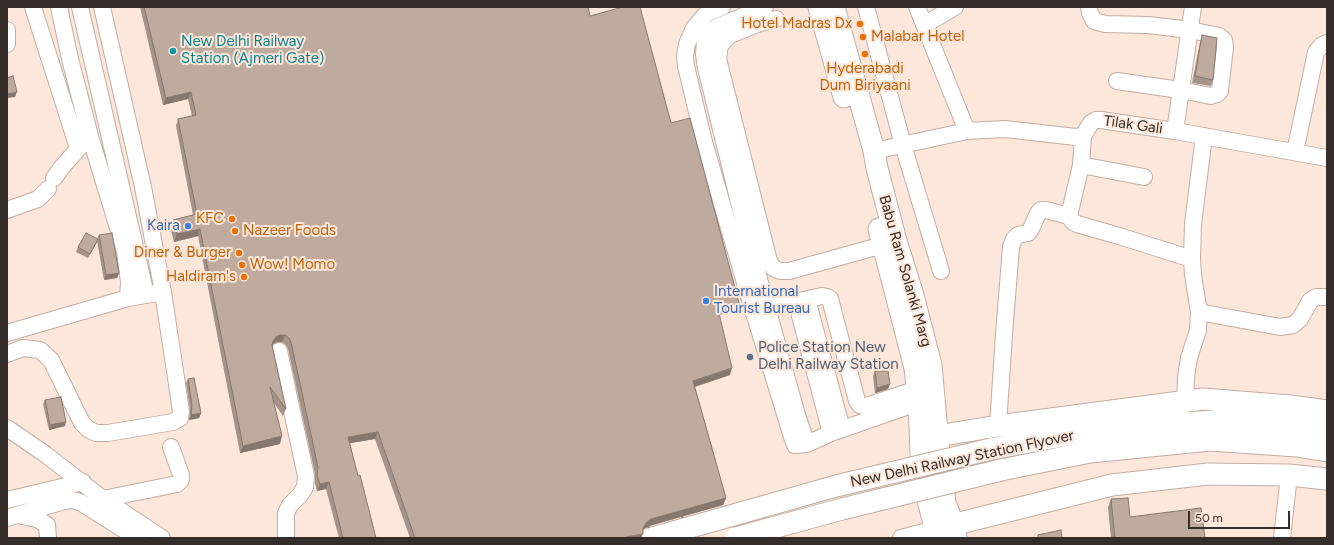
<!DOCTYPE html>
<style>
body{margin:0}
#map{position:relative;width:1334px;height:545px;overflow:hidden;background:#fde7da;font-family:Figtree,sans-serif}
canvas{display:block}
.frame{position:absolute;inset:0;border:8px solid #352d28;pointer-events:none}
.scale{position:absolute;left:1188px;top:511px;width:102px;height:18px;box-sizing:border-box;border:2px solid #352d28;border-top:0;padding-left:5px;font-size:12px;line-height:14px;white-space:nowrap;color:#352d28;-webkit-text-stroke:3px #fde7da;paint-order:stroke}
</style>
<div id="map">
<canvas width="1334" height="545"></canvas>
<div class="frame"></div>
<div class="scale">50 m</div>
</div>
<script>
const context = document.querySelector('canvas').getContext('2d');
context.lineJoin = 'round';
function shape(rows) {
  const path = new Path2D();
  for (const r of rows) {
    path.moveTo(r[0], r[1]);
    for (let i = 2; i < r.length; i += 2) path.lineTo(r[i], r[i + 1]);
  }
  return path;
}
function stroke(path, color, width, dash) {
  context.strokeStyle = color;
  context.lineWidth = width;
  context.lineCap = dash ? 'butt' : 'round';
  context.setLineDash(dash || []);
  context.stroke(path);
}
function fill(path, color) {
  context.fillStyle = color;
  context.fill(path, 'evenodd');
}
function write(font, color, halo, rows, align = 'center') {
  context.font = font + ' Figtree,sans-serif';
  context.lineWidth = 4;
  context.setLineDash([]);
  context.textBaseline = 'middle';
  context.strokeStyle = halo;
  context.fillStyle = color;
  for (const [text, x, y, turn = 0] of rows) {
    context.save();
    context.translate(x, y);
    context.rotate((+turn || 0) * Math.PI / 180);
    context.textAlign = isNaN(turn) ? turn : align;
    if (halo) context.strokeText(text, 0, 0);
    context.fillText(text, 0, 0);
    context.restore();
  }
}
const minor = shape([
 [33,7,78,148],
 [59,7,70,59,90,136,125,251,129,282,128,298],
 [80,7,146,295],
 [722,7,707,13,694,28,687,44,685,56,686,66,704,142,750,300,792,437,795,445,807,444],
 [765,7,717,27,709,33,705,42,704,54,706,68,749,243,797,415,807,444,831,433,929,399],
 [866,7,903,145,941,271],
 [917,7,967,131],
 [1089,7,1090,13,1094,21,1105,24,1148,25,1190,30,1219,36,1224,40,1225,47,1220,91,1217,94,1211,96,1180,90,1117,81],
 [776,19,757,24,730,35,720,45,718,59,769,261,773,268,780,271,789,271,883,245],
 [924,25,955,7],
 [7,30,7,44],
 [1175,131,1193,7],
 [874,151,967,131,1005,129,1076,137,1083,136,1091,123,1096,120,1101,120,1175,131,1327,158],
 [1295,152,1316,52,1322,45,1327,43],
 [1081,165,1144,177],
 [54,178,62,167,85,141],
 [7,210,38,199,48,189],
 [1069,216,1081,165,1083,136],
 [796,301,831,433],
 [808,303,842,429],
 [757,310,822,296,827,297,830,299,857,401,860,405,866,406,917,389],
 [1199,312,1280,327,1293,325,1300,319,1310,301,1316,297,1327,297],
 [7,333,128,298,163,292,143,187,102,7],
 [279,351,306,476,305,487,300,495,290,505,286,513,286,538],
 [7,354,23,348,40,350,51,360,82,423,88,429,96,433,108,433,173,422,180,418,181,411,163,292],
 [1185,402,1186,377,1189,358,1198,330,1199,312,1193,275,1192,259,1193,224,1204,136],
 [998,426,1004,334,1011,247,1014,239,1018,235,1028,233,1031,229,1038,213,1041,210,1046,210,1069,216,1073,222,1077,224,1119,236,1192,259],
 [7,428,45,454,103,499,162,538],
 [103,499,177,484,181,480,181,475,171,447],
 [7,500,83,482],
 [17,515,37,519,47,525,48,538],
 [7,518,64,501,72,500,80,502,137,538],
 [901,538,935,529],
 [1282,538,1289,475]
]);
const major = shape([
 [819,7,844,97],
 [834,7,874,151,877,168,896,241,913,295,931,365,939,453,945,503,954,526,956,538],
 [879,229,915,368,919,403,922,478,938,538],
 [925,438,998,426,1203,399,1290,406,1327,411],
 [991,449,1084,432,1149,425,1215,421,1297,426,1327,431],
 [1001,470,1090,452,1210,440,1297,446,1327,451],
 [940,528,1112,485,1208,474,1289,475,1327,479]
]);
stroke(minor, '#c2ada1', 18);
stroke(major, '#c2ada1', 23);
stroke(minor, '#fff', 16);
stroke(major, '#fff', 21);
stroke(shape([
 [680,507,688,538],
 [646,517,652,538]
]), '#766a62', 3, [5, 5]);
const majorBridge = shape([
 [652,538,836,486,991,449],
 [736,538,842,509,1001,470]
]);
stroke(majorBridge, '#c2ada1', 23, []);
stroke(majorBridge, '#fff', 21);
fill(shape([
 [140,7,588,7,590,16,671,123,736,310,719,315,730,375,695,387,726,498,723,505,649,526,643,530,641,538,410,538,375,439,350,443,358,476,376,538,339,538,326,489,317,491,315,483,315,474,288,349,286,345,282,342,277,342,272,345,286,409,283,416,274,403,280,444,240,453,198,236,174,242,170,227,173,220,193,215,176,126,178,119,192,116,188,99,163,105],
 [1202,35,1213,80,1211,86,1192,83,1200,42],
 [99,235,119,273,117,278,104,280,97,241,88,258,76,252,78,247,97,239],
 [875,371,888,389,875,393,873,376],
 [188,379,201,413,199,418,189,420,190,410,186,383],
 [45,400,65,426,49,430,43,404],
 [1111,499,1130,517,1205,538,1111,538,1108,507]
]), '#a49388');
fill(shape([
 [17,92,15,97,7,98,7,94],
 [191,92,188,99,163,105,166,98],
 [200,229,198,236,174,242,177,234],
 [98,239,96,244,88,258,90,254],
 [119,273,117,278,104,280,106,275],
 [739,303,736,310,715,316,718,309],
 [280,335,285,335,282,342,277,342,273,344,270,348,273,341,276,337],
 [732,368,730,375,690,388,693,381],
 [890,384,888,389,875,393,877,388],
 [201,413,199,418,189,420,191,415],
 [66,422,65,426,49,430,50,425],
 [378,432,375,439,345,444,348,437],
 [282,436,280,444,240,453,243,446],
 [329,482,326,489,317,491,320,484],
 [726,498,723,505,649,526,643,530,643,534,641,538,621,538,643,528,646,523,651,519]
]), '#86786f');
const building = shape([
 [144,7,588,7,590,16,623,7,640,7,671,123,690,118,739,303,718,309,732,368,693,381,726,498,651,519,646,523,643,528,643,534,621,538,415,538,378,432,348,437,358,476,360,475,376,538,343,538,329,482,320,484,317,476,318,467,291,342,289,338,285,335,280,335,276,337,273,341,272,345,286,409,270,387,282,436,243,446,200,229,177,234,173,220,197,214,178,119,196,115,191,92,166,98,144,7],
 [1202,35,1217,38,1213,80,1195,76,1202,35],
 [13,76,17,92,7,94,7,78,13,76],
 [86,233,98,239,90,254,78,247,86,233],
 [112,233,119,273,106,275,99,235,112,233],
 [875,371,888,371,890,384,877,388,875,371],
 [194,378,201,413,191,415,192,405,188,379,194,378],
 [61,397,66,422,50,425,45,400,61,397],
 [1128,498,1130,517,1201,508,1205,538,1115,538,1111,499,1128,498],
 [1061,530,1062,538,1038,538,1038,535,1061,530]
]);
fill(building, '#bfab9e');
stroke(building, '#86786f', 1);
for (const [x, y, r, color] of [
 [860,24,4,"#e8710a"],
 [863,37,4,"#e8710a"],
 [173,51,4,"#0f9aa8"],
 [865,54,4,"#e8710a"],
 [232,219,4,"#e8710a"],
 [188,226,4,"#3f7fe0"],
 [235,231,4,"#e8710a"],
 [239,253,4,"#e8710a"],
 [242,265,4,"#e8710a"],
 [244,277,4,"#e8710a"],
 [706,301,4,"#3f7fe0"],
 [750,357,4,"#5c6f8a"]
]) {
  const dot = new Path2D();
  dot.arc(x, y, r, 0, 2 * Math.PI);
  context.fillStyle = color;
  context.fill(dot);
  stroke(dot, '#fde7da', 1.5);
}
write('15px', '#c56008', '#fde7da', [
 ["Hotel Madras Dx",852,24],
 ["Malabar Hotel",871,37,"left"],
 ["Hyderabadi",865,69,"center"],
 ["Dum Biriyaani",865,86,"center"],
 ["KFC",224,219],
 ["Nazeer Foods",243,231,"left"],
 ["Diner & Burger",231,253],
 ["Wow! Momo",250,265,"left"],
 ["Haldiram's",236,277]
], 'right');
write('15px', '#0d838f', '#fde7da', [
 ["New Delhi Railway",181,42],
 ["Station (Ajmeri Gate)",181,59]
], 'left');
write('15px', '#352d28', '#fde7da', [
 ["Tilak Gali",1133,125,8],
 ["Babu Ram Solanki Marg",905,271,74],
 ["New Delhi Railway Station Flyover",962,459,-12]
]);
write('15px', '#366cbe', '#fde7da', [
 ["Kaira",180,226],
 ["International",714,292,"left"],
 ["Tourist Bureau",714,309,"left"]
], 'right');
write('15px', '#4e5e75', '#fde7da', [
 ["Police Station New",758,348],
 ["Delhi Railway Station",758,365]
], 'left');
</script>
